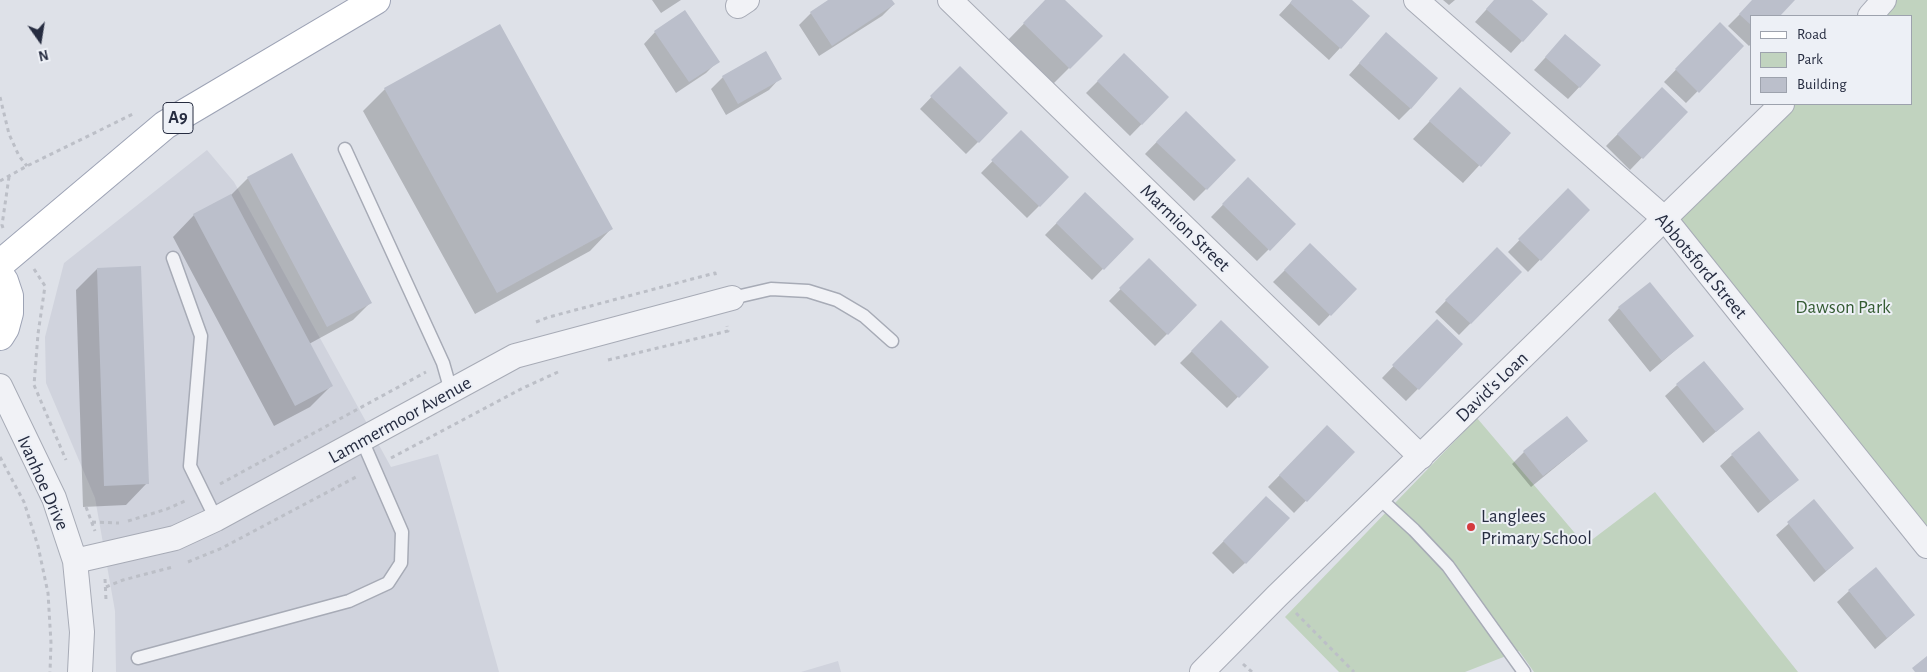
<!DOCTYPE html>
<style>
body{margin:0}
#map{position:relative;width:1927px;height:672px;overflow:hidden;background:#dee1e8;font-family:"Alegreya Sans",sans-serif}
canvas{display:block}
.legend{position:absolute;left:1750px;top:15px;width:162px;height:90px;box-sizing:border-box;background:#edf0f6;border:1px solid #9da2ad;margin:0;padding:6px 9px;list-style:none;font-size:15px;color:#262c40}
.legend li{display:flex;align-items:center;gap:10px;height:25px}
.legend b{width:25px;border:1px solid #9da2ad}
.north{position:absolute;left:15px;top:15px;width:50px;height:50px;-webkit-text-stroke:4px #edf0f6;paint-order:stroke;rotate:167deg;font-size:14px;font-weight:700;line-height:20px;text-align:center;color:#262c40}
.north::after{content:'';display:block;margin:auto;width:18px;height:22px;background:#262c40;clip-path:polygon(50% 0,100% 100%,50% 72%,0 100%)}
</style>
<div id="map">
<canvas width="1927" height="672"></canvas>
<ul class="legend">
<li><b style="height:6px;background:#fff"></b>Road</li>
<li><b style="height:14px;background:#c1d3bf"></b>Park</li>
<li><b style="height:14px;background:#bbbfcb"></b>Building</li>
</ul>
<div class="north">N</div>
</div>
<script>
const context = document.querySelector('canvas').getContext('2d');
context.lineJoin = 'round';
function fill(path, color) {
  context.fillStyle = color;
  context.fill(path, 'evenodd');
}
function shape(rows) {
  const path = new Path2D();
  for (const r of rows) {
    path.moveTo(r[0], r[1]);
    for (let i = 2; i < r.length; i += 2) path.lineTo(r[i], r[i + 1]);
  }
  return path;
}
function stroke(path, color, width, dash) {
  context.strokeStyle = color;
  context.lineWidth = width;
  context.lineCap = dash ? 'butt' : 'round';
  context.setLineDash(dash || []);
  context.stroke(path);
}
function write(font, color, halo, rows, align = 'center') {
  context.font = font + ' "Alegreya Sans",sans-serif';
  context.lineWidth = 4;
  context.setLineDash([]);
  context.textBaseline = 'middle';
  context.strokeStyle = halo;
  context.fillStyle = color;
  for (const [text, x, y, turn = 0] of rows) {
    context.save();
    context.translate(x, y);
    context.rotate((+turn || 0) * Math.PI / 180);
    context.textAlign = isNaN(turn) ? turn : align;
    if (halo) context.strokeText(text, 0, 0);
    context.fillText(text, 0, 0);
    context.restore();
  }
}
fill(shape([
 [207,150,234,182,391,467,438,454,499,672,116,672,115,611,95,498,46,383,45,337,64,263],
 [838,661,841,672,801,672]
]), '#d0d3dd');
fill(shape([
 [1884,0,1927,0,1927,546,1665,219,1782,104,1911,104,1911,16,1870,16],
 [1477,418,1585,545,1655,492,1798,672,1534,672,1519,651,1465,672,1339,672,1285,617]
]), '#c1d3bf');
fill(shape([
 [652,0,681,0,661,13],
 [831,0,891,0,894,4,882,16,819,56,799,25,811,13],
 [1047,0,1064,0,1101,36,1052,85,1007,41],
 [1293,0,1350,0,1340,48,1329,60,1279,15],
 [1443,0,1455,0,1449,5],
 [1495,0,1530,0,1522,41,1511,53,1475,22],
 [1754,0,1794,0,1778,16,1751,16,1751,44,1749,46,1728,26],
 [1720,24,1742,46,1686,103,1664,82],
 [655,32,718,61,706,73,676,93,644,44],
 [1375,46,1411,108,1399,120,1349,75],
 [1554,48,1599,66,1568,99,1534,70],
 [1124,55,1168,97,1130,136,1086,93],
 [960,67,1007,113,966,154,920,109],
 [723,77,780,78,769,90,726,115,711,89],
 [385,89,611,229,590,251,475,314,363,111],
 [1460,89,1509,133,1463,183,1413,139],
 [1662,89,1686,112,1630,170,1606,146],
 [1174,124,1235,160,1194,201,1145,154],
 [1021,132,1068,177,1027,218,981,173],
 [248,178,370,303,353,320,309,344,331,386,310,407,274,426,173,237,194,215,231,195],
 [1248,179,1294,224,1257,261,1211,217],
 [1568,190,1588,210,1528,272,1508,252],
 [1085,194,1132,239,1092,280,1045,235],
 [1310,245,1355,289,1319,326,1273,282],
 [1497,248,1521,272,1459,335,1435,312],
 [1149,260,1196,305,1155,346,1109,301],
 [97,269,147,483,126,505,83,507,76,290],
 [1619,308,1692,336,1650,372,1608,320],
 [1437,321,1462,344,1406,401,1382,378],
 [1221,322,1267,367,1227,408,1180,363],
 [1677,385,1742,409,1703,443,1665,396],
 [1567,417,1586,441,1574,452,1531,487,1512,464,1524,452],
 [1327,427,1353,452,1294,513,1268,487],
 [1732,455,1797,480,1758,513,1720,466],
 [1266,498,1245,563,1233,574,1212,553],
 [1814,501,1853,548,1814,582,1776,535],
 [1849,591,1914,615,1875,649,1837,602]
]), '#0003');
fill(shape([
 [828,0,892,0,895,4,832,46,810,12],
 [1045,0,1065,0,1103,36,1070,69,1023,23],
 [1292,0,1352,0,1370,16,1341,49,1290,3],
 [1494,0,1532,0,1548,14,1523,42,1486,9],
 [1752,0,1795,0,1780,16,1751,16,1751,25,1739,14],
 [685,10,720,62,689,82,654,31],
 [1720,22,1744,46,1699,93,1675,69],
 [500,24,613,229,497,293,384,88],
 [1386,32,1438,78,1411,109,1359,63],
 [1565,34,1601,65,1580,88,1545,57],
 [766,51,782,79,738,104,722,76],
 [1124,53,1169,97,1142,125,1097,81],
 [960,66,1008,113,979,143,930,96],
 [1460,87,1511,133,1481,167,1429,121],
 [1662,87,1688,112,1643,159,1617,134],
 [1186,111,1236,160,1207,190,1156,142],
 [1021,130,1069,177,1040,207,991,160],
 [292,153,372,303,327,327,247,177],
 [1248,177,1296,224,1270,251,1222,204],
 [1568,188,1590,210,1541,261,1518,239],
 [1085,192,1134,239,1104,270,1056,223],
 [231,194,333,386,295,406,193,214],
 [1310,243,1357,289,1331,316,1284,270],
 [1497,247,1522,272,1471,324,1445,300],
 [1149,258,1197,305,1168,335,1119,288],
 [141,266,149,484,104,486,97,268],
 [1650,282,1694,336,1662,361,1618,307],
 [1437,319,1463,344,1419,390,1392,365],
 [1221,320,1269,367,1239,398,1191,351],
 [1704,361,1744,409,1716,432,1676,384],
 [1567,416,1588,441,1543,476,1523,451],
 [1327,425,1355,452,1307,502,1279,475],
 [1759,431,1799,480,1771,502,1731,454],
 [1266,496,1290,518,1246,564,1223,541],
 [1814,499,1854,548,1826,571,1787,522],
 [1876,567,1915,615,1887,638,1848,590],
 [1927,656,1927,672,1915,672,1912,668]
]), '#bbbfcb');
const service = shape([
 [345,149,443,363,451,391],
 [173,258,201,336,190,466,216,519],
 [732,298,771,289,808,291,837,300,864,316,892,341],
 [1378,497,1414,530,1448,566,1524,672],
 [138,658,349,601,388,583,401,563,402,532,362,440]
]);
const minor = shape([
 [950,0,1421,457],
 [1416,0,1665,219,1927,546],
 [738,6,747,0],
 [1870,16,1884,0],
 [0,386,54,498,75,561,82,632,80,672],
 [75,561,175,538,216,519,515,356,732,298],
 [1202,672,1277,596,1782,104]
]);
const primary = shape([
 [0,264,165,125,376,0],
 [0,275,4,281,9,296,9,313,5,328,0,336]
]);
stroke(service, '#a7abb6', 15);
stroke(minor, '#a7abb6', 26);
stroke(primary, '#9da3b5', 30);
stroke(shape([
 [0,97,9,134,19,156,27,166],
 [0,181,27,166,133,114],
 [3,228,2,225,9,177],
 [34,269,45,286,38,334,34,385,66,460],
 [536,322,549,317,715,273,716,278],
 [608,360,728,331,727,326],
 [0,457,24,502,38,546,48,593,51,643,50,672],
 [391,458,523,388,558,372],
 [220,484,426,372],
 [86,507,95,531],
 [128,521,167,509,185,501],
 [92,522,119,523],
 [188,562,222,548,356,477],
 [105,579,106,600],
 [106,587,123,580,173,567],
 [1296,613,1354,672],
 [1243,664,1252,672]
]), '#bcbfc7', 3, [4, 4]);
stroke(service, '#f1f2f6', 12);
stroke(minor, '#f1f2f6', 24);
stroke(primary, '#fff', 28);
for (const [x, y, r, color] of [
 [1471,527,5,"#d53b3e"]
]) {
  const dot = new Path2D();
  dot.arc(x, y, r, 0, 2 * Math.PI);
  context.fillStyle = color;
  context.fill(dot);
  stroke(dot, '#edf0f6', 2);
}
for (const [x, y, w] of [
 [178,118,30]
]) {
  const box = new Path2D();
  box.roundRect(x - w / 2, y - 15.5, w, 31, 4);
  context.fillStyle = '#edf0f6';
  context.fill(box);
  stroke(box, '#262c40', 1);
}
write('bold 18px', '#262c40', null, [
 ["A9",178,118]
]);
write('19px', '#262c40', '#edf0f6', [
 ["Marmion Street",1185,228,44],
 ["Abbotsford Street",1701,266,50],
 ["David's Loan",1492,387,-44],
 ["Lammermoor Avenue",400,420,-29],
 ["Ivanhoe Drive",43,483,66]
]);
write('19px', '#355c33', '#edf0f6', [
 ["Dawson Park",1843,307]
]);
write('19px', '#262c40', '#edf0f6', [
 ["Langlees",1481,516],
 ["Primary School",1481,538]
], 'left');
</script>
